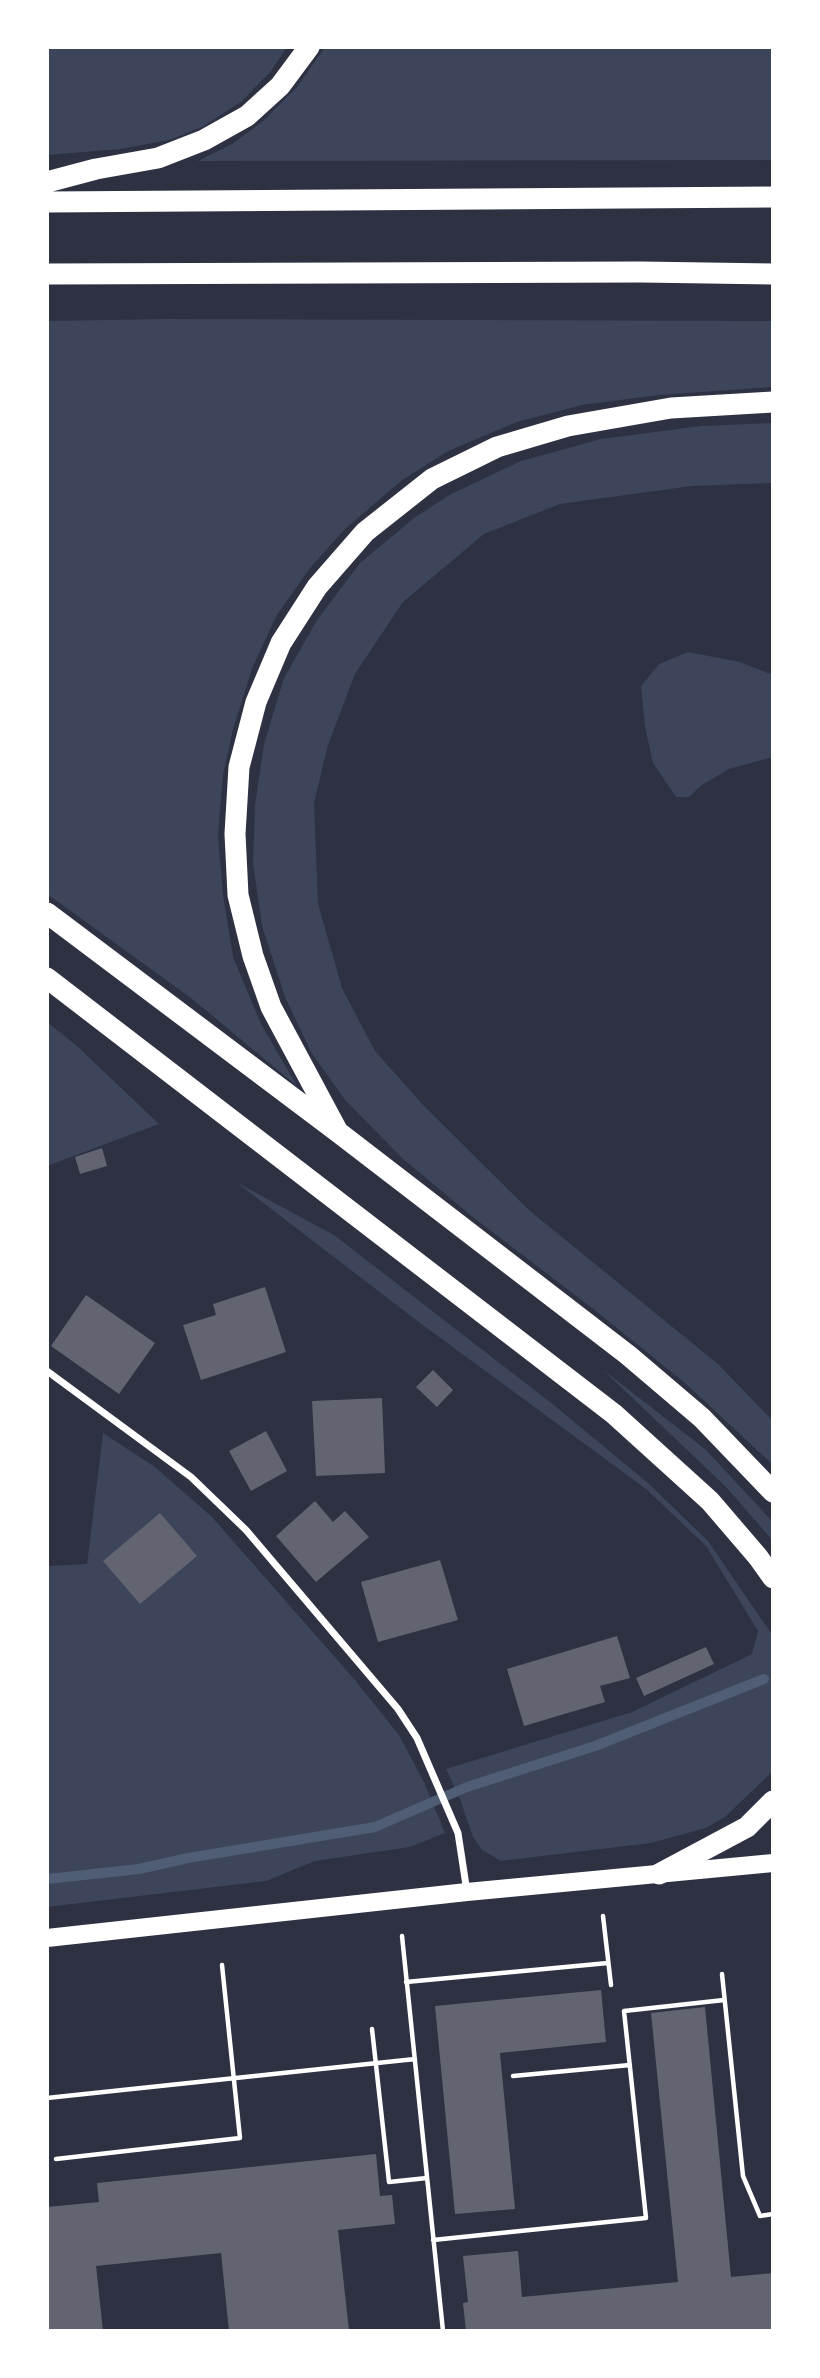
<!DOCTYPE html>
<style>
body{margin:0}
#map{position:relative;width:820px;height:2378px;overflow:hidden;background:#2d3142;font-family:Rubik,sans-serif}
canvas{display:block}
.frame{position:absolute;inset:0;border:49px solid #fff;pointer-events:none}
</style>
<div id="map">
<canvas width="820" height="2378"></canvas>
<div class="frame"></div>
</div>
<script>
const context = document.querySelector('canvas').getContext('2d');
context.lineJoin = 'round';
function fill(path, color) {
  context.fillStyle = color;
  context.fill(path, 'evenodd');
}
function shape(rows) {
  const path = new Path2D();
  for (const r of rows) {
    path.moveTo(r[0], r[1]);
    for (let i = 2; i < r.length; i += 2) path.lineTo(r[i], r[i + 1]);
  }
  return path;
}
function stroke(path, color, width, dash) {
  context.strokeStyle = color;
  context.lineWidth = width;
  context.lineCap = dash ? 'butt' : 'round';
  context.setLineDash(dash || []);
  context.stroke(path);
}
fill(shape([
 [47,47,287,47,271,71,241,102,202,127,169,140,121,149,47,155],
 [325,47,773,47,773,160,198,161,232,144,263,121,297,87],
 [166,319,773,321,773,387,659,395,582,405,517,422,448,451,401,481,345,529,310,568,277,615,253,666,233,729,223,775,218,835,223,895,233,957,261,1024,297,1086,191,998,47,894,47,321],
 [773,423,773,483,692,486,560,504,484,534,403,602,355,674,328,745,314,803,318,904,342,988,375,1051,425,1107,530,1211,718,1364,773,1421,773,1465,685,1383,592,1308,474,1218,402,1158,345,1100,311,1052,285,997,262,926,253,863,255,805,264,744,284,678,317,620,360,563,414,518,451,494,521,461,601,439,701,426],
 [688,652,740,662,773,675,773,757,729,769,702,785,689,797,676,797,653,763,645,727,641,686,659,664],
 [47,1022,77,1046,159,1124,47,1166],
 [236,1182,334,1235,550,1402,647,1482,708,1541,773,1636,773,1771,725,1817,706,1828,651,1843,501,1861,482,1850,473,1837,460,1799,446,1769,632,1712,752,1654,758,1631,706,1546,646,1489,420,1323],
 [602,1369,705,1449,773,1522,773,1541,727,1488],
 [103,1433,155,1467,212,1517,355,1680,399,1735,424,1782,445,1833,410,1847,315,1861,266,1881,47,1907,47,1566,87,1564]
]), '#3c4559');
stroke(shape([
 [47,1879,139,1869,188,1858,375,1827,467,1787,595,1746,764,1679]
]), '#4f5d75', 10);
fill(shape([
 [102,1148,107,1166,80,1174,75,1157],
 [265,1287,286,1352,201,1380,183,1325,216,1315,213,1304],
 [86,1295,155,1343,119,1394,51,1346],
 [433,1370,453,1390,437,1407,416,1387],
 [382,1398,385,1473,316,1476,312,1401],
 [266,1431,287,1471,251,1491,229,1451],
 [315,1501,333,1522,345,1511,369,1537,316,1582,276,1536],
 [160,1513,197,1556,140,1604,103,1561],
 [440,1560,458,1620,378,1642,361,1582],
 [617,1636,630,1678,600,1686,605,1702,524,1726,507,1669],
 [706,1647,714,1664,644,1696,636,1678],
 [601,1990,606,2042,500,2053,515,2209,455,2214,435,2006],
 [705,2007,731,2277,773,2273,773,2331,767,2331,767,2329,747,2331,466,2331,463,2303,468,2302,463,2256,518,2251,522,2297,678,2282,651,2013],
 [376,2154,380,2196,392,2195,395,2224,338,2230,349,2331,229,2331,221,2253,96,2266,103,2331,47,2331,47,2207,99,2202,97,2183]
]), '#626471');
stroke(shape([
 [603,1916,611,1985],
 [402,1936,443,2331],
 [722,1974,743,2176,760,2216,773,2214],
 [406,1982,608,1963],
 [372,2029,389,2182,427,2178],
 [513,2076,630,2065],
 [47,2098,415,2059],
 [56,2159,240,2138,222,1965],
 [433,2240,646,2218,624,2011,724,2000]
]), '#fff', 4.5);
stroke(shape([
 [47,1371,191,1477,246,1530,398,1709,417,1738,458,1833,467,1892]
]), '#fff', 7);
stroke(shape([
 [47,1938,467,1892,773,1863]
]), '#fff', 18);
stroke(shape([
 [47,182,96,169,158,158,204,140,247,116,280,86,309,47],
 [47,202,773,197],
 [47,274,641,272,773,274],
 [47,913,338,1132,628,1355,702,1418,773,1492],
 [47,978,614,1414,710,1501,758,1557,773,1578],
 [338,1132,271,1007,253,956,238,895,235,834,239,767,256,702,281,643,317,587,365,532,432,479,497,447,568,426,671,408,773,402],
 [659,1874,747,1827,773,1801]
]), '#fff', 21);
</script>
